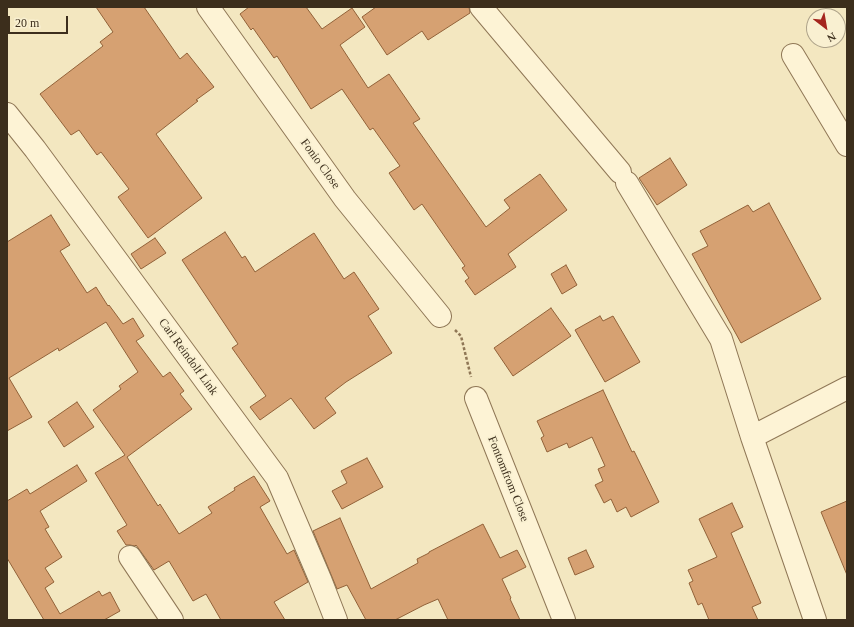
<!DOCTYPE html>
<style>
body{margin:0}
#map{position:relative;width:854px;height:627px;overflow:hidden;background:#f3e7c0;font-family:Georgia,serif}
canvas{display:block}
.frame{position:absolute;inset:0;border:8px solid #3c2e1c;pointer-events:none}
.north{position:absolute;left:806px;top:8px;width:40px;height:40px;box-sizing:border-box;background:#f9f0d1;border:1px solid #ada289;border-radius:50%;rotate:149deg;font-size:11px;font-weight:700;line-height:16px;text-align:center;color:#3c2e1c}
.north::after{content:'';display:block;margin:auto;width:14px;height:18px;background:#a5261e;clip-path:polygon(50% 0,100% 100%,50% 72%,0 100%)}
.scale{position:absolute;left:8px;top:16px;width:60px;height:18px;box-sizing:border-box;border:2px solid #3c2e1c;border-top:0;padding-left:5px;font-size:12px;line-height:14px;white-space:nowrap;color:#3c2e1c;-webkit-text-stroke:3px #f9f0d1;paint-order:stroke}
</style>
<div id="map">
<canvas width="854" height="627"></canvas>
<div class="frame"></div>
<div class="north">N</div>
<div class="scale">20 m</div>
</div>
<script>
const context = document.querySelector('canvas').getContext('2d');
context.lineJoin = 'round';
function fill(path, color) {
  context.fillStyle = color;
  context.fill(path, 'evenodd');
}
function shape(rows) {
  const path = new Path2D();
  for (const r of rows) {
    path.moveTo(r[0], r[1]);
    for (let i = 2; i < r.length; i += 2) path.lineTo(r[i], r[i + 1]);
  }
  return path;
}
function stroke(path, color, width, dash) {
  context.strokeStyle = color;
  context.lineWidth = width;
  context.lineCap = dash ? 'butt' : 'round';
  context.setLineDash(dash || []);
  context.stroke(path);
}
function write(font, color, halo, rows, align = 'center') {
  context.font = font + ' Georgia,serif';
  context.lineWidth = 3.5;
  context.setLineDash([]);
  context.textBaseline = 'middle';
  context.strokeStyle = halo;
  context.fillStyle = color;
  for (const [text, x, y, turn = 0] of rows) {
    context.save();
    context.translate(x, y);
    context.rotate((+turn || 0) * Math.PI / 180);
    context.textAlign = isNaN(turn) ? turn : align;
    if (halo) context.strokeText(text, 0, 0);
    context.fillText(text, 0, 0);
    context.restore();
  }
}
const building = shape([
 [96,7,144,7,180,59,187,53,214,87,196,100,198,101,156,134,202,198,148,238,118,197,129,189,101,152,97,155,79,130,71,135,40,94,103,46,100,42,113,32,96,7],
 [249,7,306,7,322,29,352,8,365,27,340,45,368,88,389,74,420,119,413,123,486,227,510,208,504,200,540,174,567,210,508,254,516,267,475,295,465,281,469,278,462,268,465,266,422,204,414,210,389,173,400,166,373,128,370,130,342,89,311,109,277,56,274,58,253,28,251,30,240,14,249,7],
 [376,7,469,7,470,13,428,40,422,31,387,55,362,17,376,7],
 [670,158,687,185,657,205,639,178,670,158],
 [769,203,821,299,741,343,692,254,708,246,700,231,748,205,753,212,769,203],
 [51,215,70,245,60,251,87,293,96,287,108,306,109,305,123,324,133,318,144,336,136,341,163,377,170,372,184,391,180,394,192,409,127,457,158,506,160,504,179,534,212,513,208,507,235,490,234,488,254,476,270,501,260,507,287,554,294,550,308,582,274,602,285,620,221,620,206,594,193,601,169,561,154,570,136,545,135,546,130,545,126,545,117,531,127,525,95,473,125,455,93,410,121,389,119,386,138,372,106,322,59,351,58,348,9,378,32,417,7,431,7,242,51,215],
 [225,232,242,258,245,256,255,272,314,233,344,279,354,272,379,309,368,316,392,353,346,382,325,398,336,413,314,429,291,398,260,420,250,407,266,396,232,348,238,344,182,260,225,232],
 [155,238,166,253,141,269,131,254,155,238],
 [566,265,577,285,562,294,551,274,566,265],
 [551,308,571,336,513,376,494,348,551,308],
 [600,316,603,321,613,316,640,362,605,382,575,330,600,316],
 [603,390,632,452,634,451,659,502,631,517,626,507,617,512,611,499,604,503,595,485,603,481,598,469,605,466,592,437,569,448,567,443,547,452,541,438,544,436,537,421,603,390],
 [77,402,94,427,64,447,48,422,77,402],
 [367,458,383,487,342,509,332,491,347,483,341,471,367,458],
 [77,465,87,481,40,511,49,527,45,529,62,557,45,568,54,582,45,588,60,614,99,591,102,596,110,592,120,611,104,620,44,620,7,558,7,501,27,489,30,494,77,465],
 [847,501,847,575,821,512,847,501],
 [732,503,743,527,731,533,761,603,752,607,758,620,709,620,702,603,698,605,689,583,693,581,688,570,717,557,699,519,732,503],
 [340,518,371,589,418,563,417,559,429,553,429,552,483,524,500,558,517,550,526,567,502,579,511,598,510,599,520,620,448,620,438,599,424,605,395,620,366,620,347,585,337,589,313,531,340,518],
 [586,550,594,567,575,575,568,558,586,550]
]);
fill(building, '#d6a172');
stroke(building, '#916138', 1);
const minor = shape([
 [208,7,345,199,440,316],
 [481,7,620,172],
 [793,55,847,145],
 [7,114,35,149,277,478,320,579,336,620],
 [627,183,721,339,752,437,815,620],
 [476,398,564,620],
 [752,437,847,388],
 [130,557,172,620]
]);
stroke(minor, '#8f7756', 24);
stroke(shape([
 [455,330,461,336,471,377]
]), '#8f7756', 2.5, [3, 2]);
stroke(minor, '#fdf3d5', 22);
write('12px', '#3c2e1c', '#f9f0d1', [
 ["Fonio Close",320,164,54],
 ["Carl Reindolf Link",188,357,54],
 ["Fontomfrom Close",508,479,68]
]);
</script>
